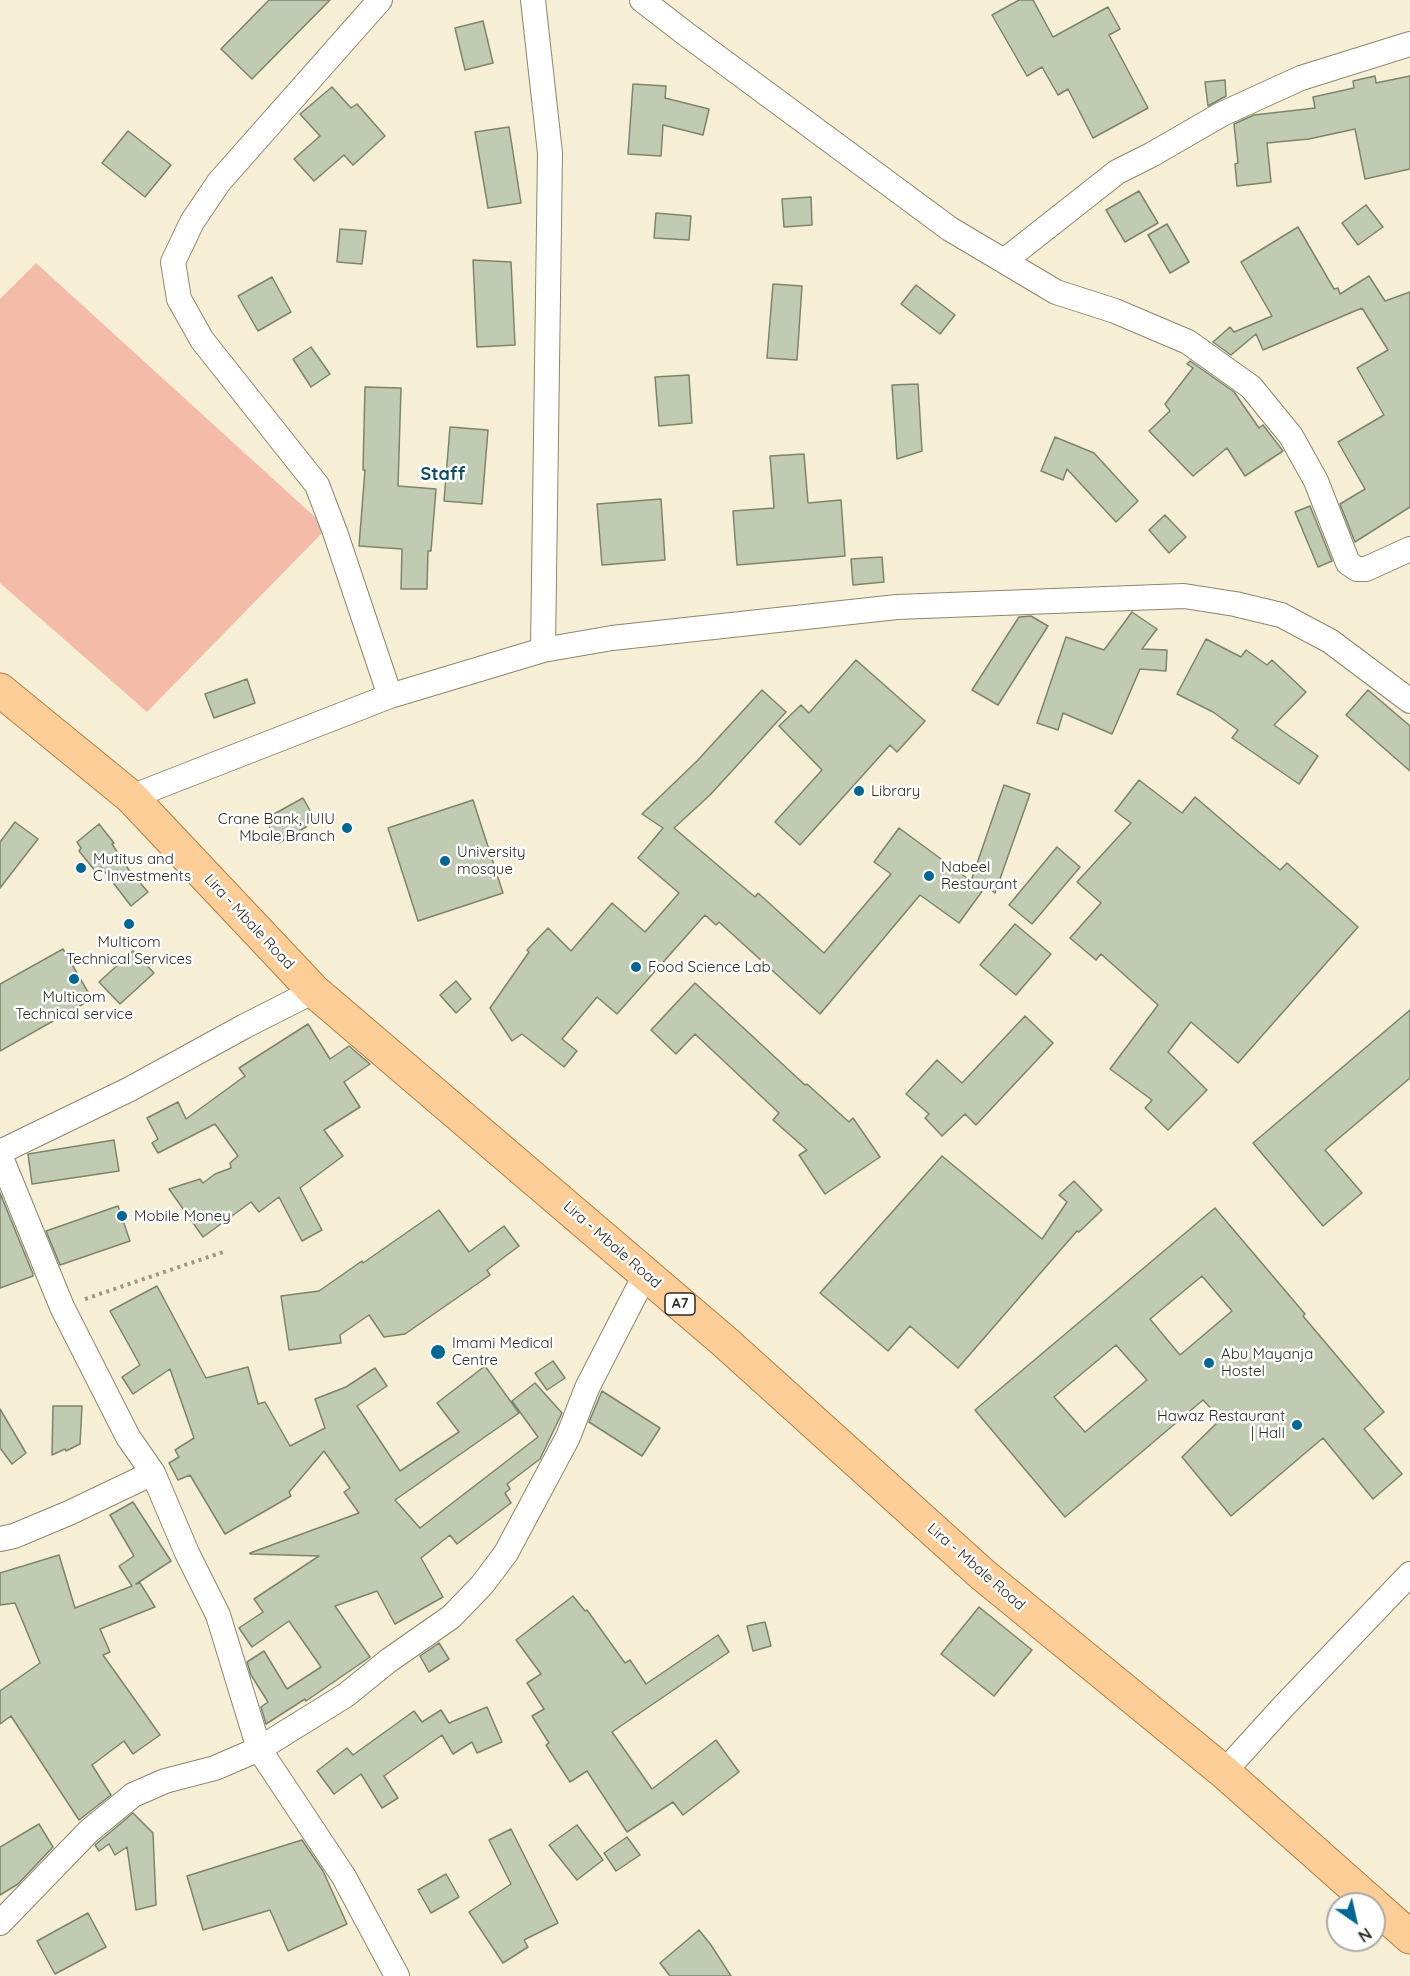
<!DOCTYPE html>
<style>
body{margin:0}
#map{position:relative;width:1410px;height:1976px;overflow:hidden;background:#f6efd5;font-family:Quicksand,sans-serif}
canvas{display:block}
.north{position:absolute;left:1326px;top:1892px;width:60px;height:60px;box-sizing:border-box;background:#fff;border:2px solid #abaaa6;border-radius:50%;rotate:146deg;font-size:16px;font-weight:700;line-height:24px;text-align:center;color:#2c2a20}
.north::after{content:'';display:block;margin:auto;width:21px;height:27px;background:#006694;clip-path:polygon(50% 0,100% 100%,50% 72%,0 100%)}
</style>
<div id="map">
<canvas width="1410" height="1976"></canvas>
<div class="north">N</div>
</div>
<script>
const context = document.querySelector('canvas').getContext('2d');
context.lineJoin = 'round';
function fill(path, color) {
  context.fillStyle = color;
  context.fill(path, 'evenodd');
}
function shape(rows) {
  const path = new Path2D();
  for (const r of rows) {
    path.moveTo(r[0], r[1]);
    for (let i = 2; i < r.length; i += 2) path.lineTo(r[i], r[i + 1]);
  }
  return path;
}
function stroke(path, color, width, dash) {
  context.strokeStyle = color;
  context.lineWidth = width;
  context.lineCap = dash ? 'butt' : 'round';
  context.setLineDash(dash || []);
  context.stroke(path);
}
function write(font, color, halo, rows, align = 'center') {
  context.font = font + ' Quicksand,sans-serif';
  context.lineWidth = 5;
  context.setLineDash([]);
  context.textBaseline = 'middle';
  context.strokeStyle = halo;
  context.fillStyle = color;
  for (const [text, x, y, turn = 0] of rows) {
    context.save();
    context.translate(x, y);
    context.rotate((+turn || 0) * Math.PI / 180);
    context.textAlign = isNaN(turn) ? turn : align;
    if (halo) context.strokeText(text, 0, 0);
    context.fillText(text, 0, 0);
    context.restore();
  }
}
fill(shape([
 [36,263,327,528,147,712,0,583,0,299]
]), '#f4bba9');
const building = shape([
 [269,0,330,0,252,79,221,49,269,0],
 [1019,0,1033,0,1053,37,1108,7,1120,29,1109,35,1148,108,1093,138,1068,89,1058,95,1042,67,1027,76,992,15,1019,0],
 [483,21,493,63,465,70,455,28,483,21],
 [1375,76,1376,83,1410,76,1410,169,1365,179,1355,129,1309,139,1267,143,1271,182,1237,186,1235,164,1238,163,1234,124,1254,115,1315,108,1313,97,1354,88,1353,81,1375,76],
 [1225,80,1226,96,1208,106,1205,82,1225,80],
 [633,84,666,86,665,98,709,109,703,135,663,125,661,156,628,154,633,84],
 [332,87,351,108,357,104,385,136,353,165,344,155,314,181,294,159,320,136,300,114,332,87],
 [509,127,521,203,488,208,475,132,509,127],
 [128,131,171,165,145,197,102,163,128,131],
 [1139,191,1158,223,1125,242,1106,210,1139,191],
 [811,197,812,225,784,227,782,199,811,197],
 [1366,205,1383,227,1358,245,1342,223,1366,205],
 [656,213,691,216,689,240,654,238,656,213],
 [1167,224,1189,262,1170,273,1148,235,1167,224],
 [1298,227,1334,289,1338,288,1340,294,1369,276,1385,301,1410,292,1410,507,1355,542,1340,504,1365,489,1338,442,1384,415,1357,368,1388,350,1362,308,1263,350,1256,334,1231,355,1213,342,1230,327,1234,332,1272,316,1241,262,1298,227],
 [340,229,366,231,362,264,337,262,340,229],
 [473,260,511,262,515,345,477,347,473,260],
 [272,277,291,312,258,331,238,296,272,277],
 [773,284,802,286,797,360,767,358,773,284],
 [916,285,955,315,940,334,901,304,916,285],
 [311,347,330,374,311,387,293,359,311,347],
 [1190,361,1234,392,1259,428,1263,425,1283,451,1245,476,1227,448,1193,476,1149,431,1170,411,1165,404,1193,368,1187,364,1190,361],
 [689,375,692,423,659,426,655,377,689,375],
 [918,384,922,451,897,459,892,385,918,384],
 [365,387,401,388,398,486,436,489,431,551,428,551,427,589,401,589,402,549,359,546,365,470,363,470,365,387],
 [450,427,488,430,482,504,444,501,450,427],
 [1055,437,1094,453,1138,501,1116,522,1067,469,1063,480,1041,471,1055,437],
 [804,454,808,503,841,500,845,556,737,565,733,511,774,508,770,456,804,454],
 [661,499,665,560,602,565,597,504,661,499],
 [1310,506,1332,561,1318,567,1295,512,1310,506],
 [1165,515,1186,537,1169,553,1149,530,1165,515],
 [882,557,884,582,853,585,851,559,882,557],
 [1132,612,1157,629,1142,649,1167,650,1166,671,1140,669,1112,734,1063,713,1058,730,1037,723,1066,637,1104,650,1132,612],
 [1031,616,1048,626,998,705,972,690,1019,617,1031,616],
 [1206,639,1241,657,1246,650,1267,665,1272,660,1306,692,1274,725,1318,756,1299,784,1232,738,1238,730,1213,712,1177,694,1206,639],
 [856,660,925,721,897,752,890,745,800,845,775,822,822,770,779,726,801,705,809,713,856,660],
 [247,679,255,703,214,718,205,694,247,679],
 [762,690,786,712,710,795,674,828,755,897,758,893,824,953,891,874,874,862,899,828,971,881,1004,785,1030,794,995,893,986,886,959,923,920,895,820,1014,719,922,716,925,705,915,617,1014,597,997,562,1039,577,1051,564,1067,522,1034,512,1041,490,1008,529,952,527,950,548,928,571,951,612,903,645,932,679,893,638,858,663,828,642,814,697,761,762,690],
 [1368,690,1410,726,1410,771,1346,715,1368,690],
 [1139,780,1182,813,1195,797,1280,870,1287,863,1358,927,1238,1063,1191,1022,1168,1052,1207,1090,1168,1130,1145,1108,1152,1100,1110,1069,1158,1005,1101,954,1096,960,1070,938,1101,903,1077,882,1131,823,1115,811,1139,780],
 [303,798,316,821,279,843,265,819,303,798],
 [473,800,503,893,418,921,388,828,473,800],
 [15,822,38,839,0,888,0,842,15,822],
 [99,824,114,843,112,844,129,870,148,892,131,906,101,867,96,872,79,851,81,848,77,842,99,824],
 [1057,847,1080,867,1032,924,1009,905,1057,847],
 [1015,924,1051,954,1016,995,980,965,1015,924],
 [63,949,92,999,0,1051,0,984,63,949],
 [133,951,154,973,120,1004,99,982,133,951],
 [456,981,471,999,456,1013,440,995,456,981],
 [695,983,805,1085,807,1084,849,1122,853,1118,880,1157,825,1194,799,1155,807,1150,773,1120,779,1113,695,1034,676,1054,651,1030,695,983],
 [1410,1010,1410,1078,1325,1150,1362,1193,1323,1226,1253,1143,1410,1010],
 [1025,1016,1053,1043,976,1125,965,1114,942,1136,925,1118,929,1114,906,1094,937,1060,962,1083,1025,1016],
 [308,1024,330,1059,349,1046,370,1064,344,1082,360,1107,324,1130,343,1156,300,1188,322,1230,302,1241,279,1197,259,1212,251,1202,203,1237,169,1189,200,1179,203,1183,215,1174,231,1168,230,1163,238,1156,215,1124,158,1153,152,1143,158,1139,147,1118,178,1102,186,1119,245,1076,239,1068,308,1024],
 [114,1140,119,1171,32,1184,28,1154,114,1140],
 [942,1156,1042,1239,1067,1202,1059,1195,1074,1181,1102,1210,1079,1232,1077,1231,958,1368,910,1326,888,1351,820,1293,942,1156],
 [0,1193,33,1274,33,1276,0,1288,0,1193],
 [118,1206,130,1241,60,1265,46,1231,118,1206],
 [1215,1208,1305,1314,1303,1316,1384,1412,1364,1429,1402,1474,1373,1499,1323,1438,1231,1516,1182,1457,1221,1419,1203,1400,1065,1517,975,1410,1215,1208],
 [1202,1276,1232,1311,1180,1355,1150,1319,1202,1276],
 [1116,1345,1147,1380,1085,1432,1054,1397,1116,1345],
 [439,1210,469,1252,504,1226,519,1246,487,1270,490,1275,405,1334,384,1337,369,1315,340,1335,341,1343,289,1350,281,1296,319,1291,362,1261,363,1263,439,1210],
 [157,1286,206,1378,248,1367,258,1404,265,1402,290,1446,325,1428,315,1399,346,1387,375,1368,387,1386,357,1406,400,1471,459,1432,437,1403,485,1366,519,1413,395,1500,420,1528,538,1437,512,1401,535,1383,562,1413,540,1459,507,1484,510,1489,505,1493,511,1503,457,1544,450,1535,421,1558,443,1597,395,1624,377,1591,335,1606,370,1657,306,1701,305,1699,266,1724,261,1707,268,1702,251,1675,247,1662,264,1651,287,1689,321,1667,289,1621,252,1647,239,1628,263,1612,254,1599,319,1556,250,1554,250,1553,359,1513,344,1492,350,1488,324,1451,289,1492,291,1496,225,1534,190,1475,178,1480,169,1463,179,1457,175,1450,194,1438,170,1369,133,1394,122,1377,140,1365,110,1311,157,1286],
 [553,1361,565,1378,547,1390,535,1373,553,1361],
 [602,1391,660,1428,642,1456,589,1422,602,1391],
 [53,1406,82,1406,80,1444,66,1451,65,1449,52,1455,53,1406],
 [0,1409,26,1453,12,1464,0,1448,0,1409],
 [133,1502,171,1561,136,1584,140,1583,155,1607,100,1629,110,1652,103,1655,160,1735,133,1754,124,1741,92,1765,111,1795,79,1820,11,1716,0,1724,0,1691,40,1663,15,1603,0,1605,0,1573,59,1555,75,1608,132,1586,119,1566,134,1556,110,1515,133,1502],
 [573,1596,585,1611,587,1610,625,1663,630,1660,646,1684,718,1635,729,1652,612,1732,652,1789,716,1740,739,1772,683,1815,673,1802,627,1832,587,1771,570,1782,546,1745,549,1743,532,1716,544,1709,527,1683,541,1674,516,1640,573,1596],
 [979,1607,1032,1650,994,1696,941,1654,979,1607],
 [765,1622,771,1646,753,1651,747,1626,765,1622],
 [439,1643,449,1659,429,1672,420,1656,439,1643],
 [487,1707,502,1742,477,1753,472,1742,453,1754,442,1735,384,1776,398,1798,382,1808,361,1774,334,1794,317,1771,347,1748,353,1755,414,1711,422,1722,441,1710,449,1723,487,1707],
 [133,1813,153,1833,156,1905,136,1910,127,1847,115,1855,109,1844,99,1851,95,1845,133,1813],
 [39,1824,53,1847,18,1884,0,1895,0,1847,39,1824],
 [577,1825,603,1860,577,1880,549,1845,577,1825],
 [511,1829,558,1923,524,1940,528,1947,503,1963,469,1912,511,1884,489,1840,511,1829],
 [627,1837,640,1855,616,1871,604,1853,627,1837],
 [302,1840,323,1871,347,1924,288,1951,270,1910,203,1930,187,1876,302,1840],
 [446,1874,459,1897,431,1913,418,1890,446,1874],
 [88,1913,106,1947,55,1974,37,1941,88,1913],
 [699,1930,711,1945,731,1976,670,1976,660,1963,699,1930]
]);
fill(building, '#c1cbb2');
stroke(building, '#7c846d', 1.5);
const minor = shape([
 [380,0,219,182,192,222,173,262,179,299,202,340,317,485,335,532,390,696],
 [533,0,550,153,543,650],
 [642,0,686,34,950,229,1056,292,1115,311,1188,342,1251,387,1291,436,1316,481,1348,563,1357,569,1366,569,1410,549],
 [1004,261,1117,172,1151,155,1222,114,1301,78,1410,44],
 [131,797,390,696,543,650,612,638,897,607,1184,596,1235,604,1281,615,1330,641,1410,701],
 [0,1152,130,1089,245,1026,314,991],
 [0,1155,62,1307,128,1437,153,1473,187,1553,218,1615,259,1749,344,1877,397,1976],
 [0,1539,14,1536,69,1513,153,1473],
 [1224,1772,1281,1709,1410,1574],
 [0,1923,89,1831,133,1795,165,1781,215,1768,259,1749,346,1695,388,1661,451,1617,482,1585,506,1553,568,1437,587,1388,645,1275]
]);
const primary = shape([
 [0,690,131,797,314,991,725,1342,982,1574,1224,1772,1373,1904],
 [1374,1905,1410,1937]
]);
stroke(minor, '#8c866e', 26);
stroke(primary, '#b37e41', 35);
stroke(shape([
 [85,1299,226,1251]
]), '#9c9885', 4, [3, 4.5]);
stroke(minor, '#fff', 24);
stroke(primary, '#fdcd98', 33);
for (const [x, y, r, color] of [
 [859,791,6,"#006694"],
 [347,828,6,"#006694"],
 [445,861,6,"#006694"],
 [81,868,6,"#006694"],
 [929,876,6,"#006694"],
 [129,924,6,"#006694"],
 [636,967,6,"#006694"],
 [74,979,6,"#006694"],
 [122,1216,6,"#006694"],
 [438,1352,8,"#006694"],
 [1209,1363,6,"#006694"],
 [1297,1425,6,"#006694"]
]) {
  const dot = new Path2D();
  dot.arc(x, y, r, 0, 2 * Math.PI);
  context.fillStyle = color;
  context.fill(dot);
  stroke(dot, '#fff', 2);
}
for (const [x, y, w] of [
 [680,1304,30]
]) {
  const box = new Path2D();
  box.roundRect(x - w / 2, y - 11, w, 22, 4.5);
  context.fillStyle = '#fff';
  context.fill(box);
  stroke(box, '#2c2a20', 1.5);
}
write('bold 14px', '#2c2a20', null, [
 ["A7",680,1304]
]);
write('15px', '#2c2a20', '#fff', [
 ["Library",871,791],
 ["Crane Bank, IUIU",335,819,"right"],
 ["Mbale Branch",335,836,"right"],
 ["University",457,852],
 ["mosque",457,869],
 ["Mutitus and",93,859],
 ["C Investments",93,876],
 ["Nabeel",941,867],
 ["Restaurant",941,884],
 ["Multicom",129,942,"center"],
 ["Technical Services",129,959,"center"],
 ["Food Science Lab",648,967],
 ["Multicom",74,997,"center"],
 ["Technical service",74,1014,"center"],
 ["Mobile Money",134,1216],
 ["Imami Medical",452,1343],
 ["Centre",452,1360],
 ["Abu Mayanja",1221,1354],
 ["Hostel",1221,1371],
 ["Hawaz Restaurant",1285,1416,"right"],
 ["| Hall",1285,1433,"right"]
], 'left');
write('15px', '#2c2a20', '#fff', [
 ["Lira - Mbale Road",249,922,47],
 ["Lira - Mbale Road",612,1245,41],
 ["Lira - Mbale Road",976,1567,41]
]);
write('bold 18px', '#0d4b6b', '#fff', [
 ["Staff",443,475]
]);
</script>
